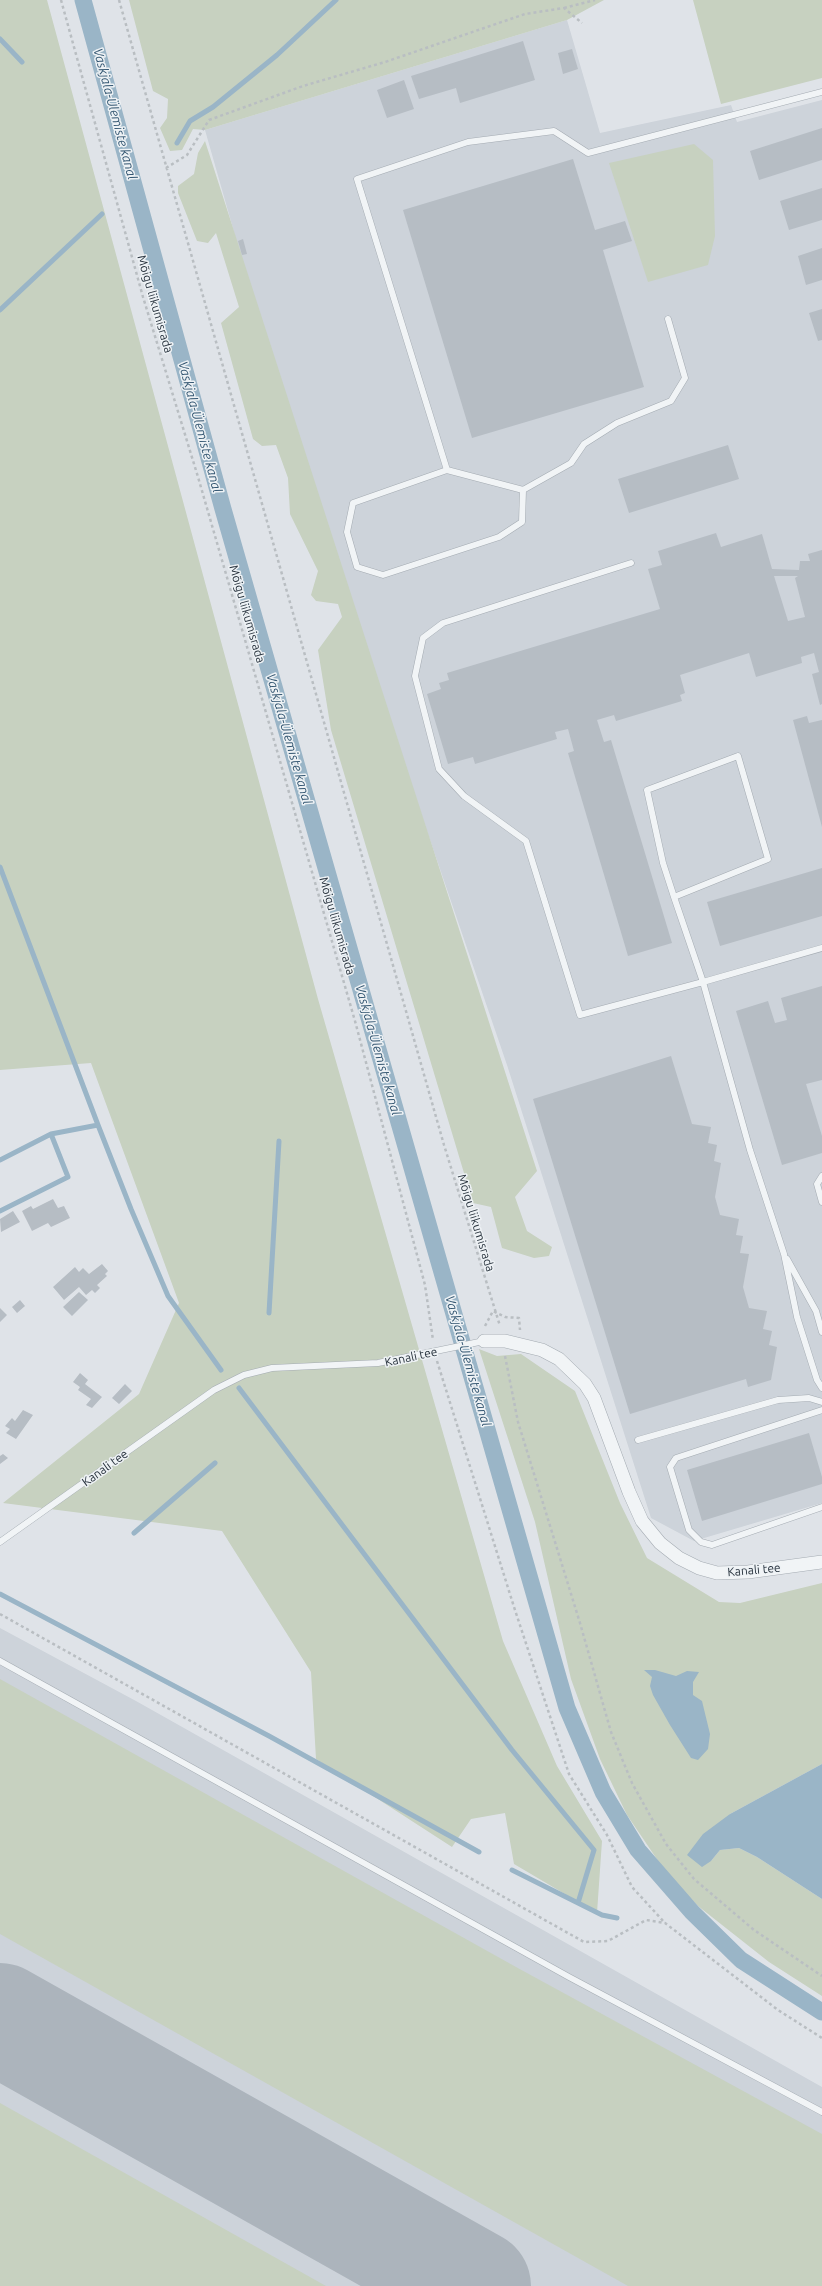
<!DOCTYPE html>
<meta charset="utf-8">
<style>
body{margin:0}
canvas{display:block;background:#dfe3e8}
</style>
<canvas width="822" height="2286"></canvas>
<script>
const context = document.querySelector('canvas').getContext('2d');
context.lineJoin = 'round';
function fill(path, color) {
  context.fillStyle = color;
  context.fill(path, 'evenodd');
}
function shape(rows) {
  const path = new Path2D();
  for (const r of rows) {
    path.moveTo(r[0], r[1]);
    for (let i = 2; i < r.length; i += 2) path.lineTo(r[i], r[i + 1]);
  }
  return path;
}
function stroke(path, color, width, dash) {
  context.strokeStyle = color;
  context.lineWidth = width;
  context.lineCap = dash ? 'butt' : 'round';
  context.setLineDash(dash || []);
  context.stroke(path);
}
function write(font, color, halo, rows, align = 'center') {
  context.font = font + ' Ubuntu,sans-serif';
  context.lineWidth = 3;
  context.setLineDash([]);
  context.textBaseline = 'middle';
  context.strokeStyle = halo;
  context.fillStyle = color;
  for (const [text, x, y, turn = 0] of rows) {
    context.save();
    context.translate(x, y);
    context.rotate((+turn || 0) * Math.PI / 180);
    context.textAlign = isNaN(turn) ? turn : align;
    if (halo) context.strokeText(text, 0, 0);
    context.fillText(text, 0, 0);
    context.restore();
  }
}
fill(shape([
 [567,20,600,133,731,105,737,122,822,100,822,1503,694,1541,651,1518,507,1065,293,439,205,130],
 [0,1628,136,1701,822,2087,822,2286,0,2286]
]), '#cdd3da');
fill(shape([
 [0,0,47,0,318,999,503,1641,557,1766,602,1841,597,1913,514,1864,505,1813,471,1819,452,1847,316,1759,311,1672,222,1531,3,1503,139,1394,179,1303,91,1063,0,1070],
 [129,0,604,0,567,20,205,130,193,129,182,150,170,151,160,128,167,118,168,99,153,91],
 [693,0,822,0,822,78,721,104],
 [205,141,537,1171,515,1197,527,1231,552,1247,549,1256,534,1258,502,1248,491,1207,473,1203,331,730,318,650,342,617,338,604,316,601,311,595,318,571,290,514,288,478,276,445,262,446,253,439,221,323,239,307,216,233,208,243,197,241,178,193,178,186,194,174,198,153],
 [694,144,713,160,715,236,708,265,648,282,609,163],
 [479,1349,497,1356,521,1354,575,1391,620,1503,647,1558,719,1602,740,1603,822,1583,822,1764,730,1814,711,1861,720,1850,739,1848,757,1857,822,1899,822,1996,769,1962,698,1906,665,1871,627,1815,600,1759,571,1679,535,1522],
 [0,1679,516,1967,822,2134,822,2286,628,2286,0,1934],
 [0,2103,326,2286,0,2286]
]), '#c7d1c0');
fill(shape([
 [644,1670,655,1670,676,1676,687,1671,699,1672,693,1682,693,1695,702,1701,710,1734,708,1749,698,1760,691,1758,670,1725,653,1695,650,1686,652,1677],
 [822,1764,822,1899,757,1857,739,1848,720,1850,711,1861,702,1867,687,1855,703,1834,730,1814]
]), '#9ab5c7');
stroke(shape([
 [0,39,22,62],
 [177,143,190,121,213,107,277,55,336,0],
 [0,310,102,214],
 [0,867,98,1125,131,1209,168,1296,221,1370],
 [0,1160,51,1134,98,1125],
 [0,1211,68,1177,51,1134],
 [269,1313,279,1141],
 [239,1388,512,1750,594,1850,578,1903],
 [134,1533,215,1463],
 [0,1594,269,1736,479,1852],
 [512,1870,602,1915,617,1918]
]), '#9ab5c7', 5);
stroke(shape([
 [83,0,223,509,567,1708,603,1792,638,1850,692,1912,741,1960,822,2012]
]), '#9ab5c7', 17);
stroke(shape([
 [0,2019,475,2286]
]), '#acb4bc', 112);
fill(shape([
 [523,41,535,80,460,103,456,88,419,99,411,76],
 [572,49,578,69,563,74,558,53],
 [404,80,414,109,387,118,377,90],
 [822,128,822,160,759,180,750,151],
 [573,159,595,230,625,221,632,241,603,250,644,387,472,438,403,210],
 [822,188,822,220,789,230,780,201],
 [243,239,247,254,242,255,238,241],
 [822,248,822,280,806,285,798,256],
 [822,309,822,340,818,341,809,313],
 [728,445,739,479,629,513,618,479],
 [716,533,721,547,762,534,772,569,799,570,800,561,810,561,808,554,822,550,822,704,820,705,812,674,819,672,814,653,801,657,802,663,756,677,749,653,680,675,685,693,680,695,682,701,616,721,614,715,597,720,604,742,611,740,672,943,628,956,568,753,574,751,568,729,555,732,557,739,475,764,473,757,448,764,427,694,441,689,439,683,449,680,447,673,660,609,648,569,662,565,658,551],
 [774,576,798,576,795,578,805,617,788,621],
 [807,716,809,723,822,720,822,827,793,720],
 [822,868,822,916,720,946,707,902],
 [822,986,822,1080,806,1084,822,1136,822,1153,782,1165,736,1011,768,1001,775,1023,787,1020,781,998],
 [671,1056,692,1124,711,1127,708,1143,717,1145,714,1161,721,1163,715,1197,720,1215,739,1219,736,1235,743,1236,740,1253,749,1254,743,1287,749,1308,767,1311,763,1329,772,1331,769,1345,777,1347,771,1380,748,1387,746,1379,630,1414,533,1099],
 [53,1199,58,1208,64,1206,70,1218,51,1227,48,1223,32,1231,22,1211,31,1206,33,1209],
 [13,1211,20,1222,1,1232,0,1219],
 [102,1264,108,1271,105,1274,107,1276,97,1285,100,1288,95,1293,92,1290,86,1295,79,1287,64,1300,53,1287,75,1267,79,1272,83,1268,89,1274],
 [79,1292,88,1300,72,1316,63,1307],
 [20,1300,25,1306,17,1313,12,1307],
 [0,1308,7,1315,0,1322],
 [80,1373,88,1380,85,1384,102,1397,92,1408,86,1405,91,1399,78,1390,80,1387,73,1382],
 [125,1384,132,1391,119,1404,112,1398],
 [23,1410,33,1415,16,1439,6,1433,10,1429,5,1426,12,1418,15,1421],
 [809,1433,822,1477,822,1484,702,1521,687,1470],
 [3,1454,8,1458,0,1464,0,1456]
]), '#b6bdc4');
const lane = shape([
 [447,470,523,490,571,463,584,444,617,423,671,401,685,378,668,319],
 [523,490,522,522,499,537,383,575,357,567,347,532,353,503,447,470,357,179,468,142,554,131,588,153,822,92],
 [631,563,443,623,423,638,415,676,439,769,464,796,526,841,580,1015,703,982,750,1150,784,1254,797,1317,817,1380,822,1388],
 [674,897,768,859,738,756,647,790,663,863,674,897,703,982,822,948],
 [822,1176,817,1184,822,1202],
 [787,1259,816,1311,822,1332],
 [822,1410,676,1458,670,1467,689,1530,701,1542,712,1545,822,1507],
 [638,1440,778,1400,809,1398,822,1402],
 [0,1542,214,1390,244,1375,272,1368,378,1363,484,1341],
 [0,1661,569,1977,822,2112]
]);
const street = shape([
 [484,1341,505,1341,542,1350,559,1359,585,1384,594,1398,629,1492,642,1521,660,1543,679,1558,699,1568,717,1573,748,1572,822,1562]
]);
stroke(lane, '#a4abb2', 7);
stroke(street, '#a4abb2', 14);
stroke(shape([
 [61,0,143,297,198,477,355,1021,425,1285,433,1340],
 [119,0,444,1145,500,1326],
 [564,8,595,0],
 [166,168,187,155,209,120,303,86,385,62,525,14,564,8,582,23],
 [485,1326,493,1311,505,1317,519,1318,520,1330],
 [505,1356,518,1422,580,1623,611,1732,632,1783,666,1844,694,1879,754,1930,822,1976],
 [437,1361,514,1607,569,1774,607,1835,632,1887,665,1923],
 [0,1614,584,1942,608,1941,646,1920,665,1923,778,2010,822,2038]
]), '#b9bec2', 2.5, [3, 3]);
stroke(lane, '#f1f4f6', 6);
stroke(street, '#f1f4f6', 13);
write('12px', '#28333e', '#eef2f5', [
 ["Mõigu liikumisrada",155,304,74],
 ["Mõigu liikumisrada",247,614,74],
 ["Mõigu liikumisrada",337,926,74],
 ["Mõigu liikumisrada",476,1223,73],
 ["Kanali tee",411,1357,-12],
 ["Kanali tee",105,1468,-36],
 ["Kanali tee",754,1570,-5]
]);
write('italic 13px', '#335671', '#eef2f5', [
 ["Vaskjala-Ülemiste kanal",115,114,75],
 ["Vaskjala-Ülemiste kanal",200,427,75],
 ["Vaskjala-Ülemiste kanal",289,739,74],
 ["Vaskjala-Ülemiste kanal",378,1050,74],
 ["Vaskjala-Ülemiste kanal",468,1361,74]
]);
</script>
